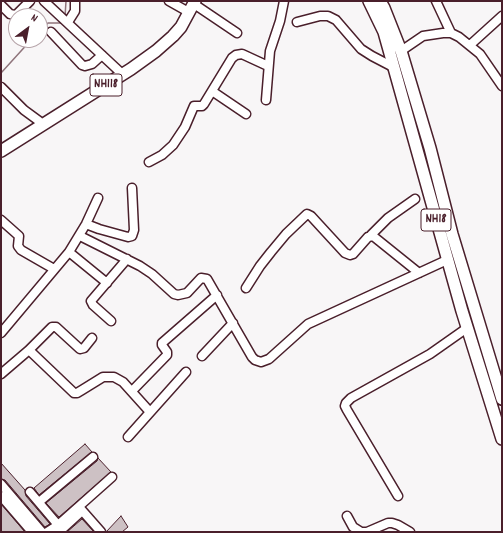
<!DOCTYPE html>
<style>
body{margin:0}
#map{position:relative;width:503px;height:533px;overflow:hidden;background:#f8f6f7;font-family:Dekko,sans-serif}
canvas{display:block}
.frame{position:absolute;inset:0;border:2px solid #4a1f2b;pointer-events:none}
.north{position:absolute;left:8px;top:8px;width:40px;height:40px;box-sizing:border-box;background:#fff;border:1px solid #b7a5aa;border-radius:50%;rotate:32deg;font-size:11px;font-weight:700;line-height:16px;text-align:center;color:#4a1f2b}
.north::after{content:'';display:block;margin:auto;width:14px;height:18px;background:#4a1f2b;clip-path:polygon(50% 0,100% 100%,50% 72%,0 100%)}
</style>
<div id="map">
<canvas width="503" height="533"></canvas>
<div class="frame"></div>
<div class="north">N</div>
</div>
<script>
const context = document.querySelector('canvas').getContext('2d');
context.lineJoin = 'round';
function shape(rows) {
  const path = new Path2D();
  for (const r of rows) {
    path.moveTo(r[0], r[1]);
    for (let i = 2; i < r.length; i += 2) path.lineTo(r[i], r[i + 1]);
  }
  return path;
}
function stroke(path, color, width, dash) {
  context.strokeStyle = color;
  context.lineWidth = width;
  context.lineCap = dash ? 'butt' : 'round';
  context.setLineDash(dash || []);
  context.stroke(path);
}
function fill(path, color) {
  context.fillStyle = color;
  context.fill(path, 'evenodd');
}
function write(font, color, halo, rows, align = 'center') {
  context.font = font + ' Dekko,sans-serif';
  context.lineWidth = 3.5;
  context.setLineDash([]);
  context.textBaseline = 'middle';
  context.strokeStyle = halo;
  context.fillStyle = color;
  for (const [text, x, y, turn = 0] of rows) {
    context.save();
    context.translate(x, y);
    context.rotate((+turn || 0) * Math.PI / 180);
    context.textAlign = isNaN(turn) ? turn : align;
    if (halo) context.strokeText(text, 0, 0);
    context.fillText(text, 0, 0);
    context.restore();
  }
}
stroke(shape([
 [65,17,66,1],
 [40,31,48,23,63,23],
 [1,73,31,40]
]), '#8f747b', 1.5);
const building = shape([
 [85,444,92,452,39,495,34,488,85,444],
 [98,458,111,472,59,517,46,503,97,461,98,458],
 [1,463,25,490,26,496,50,524,45,527,5,480,1,479,1,463],
 [1,504,25,532,1,532,1,504],
 [121,516,128,527,122,532,106,532,121,516],
 [82,519,94,532,67,532,82,519]
]);
fill(building, '#cdc1c4');
stroke(building, '#4a1f2b', 1);
const minor = shape([
 [44,1,119,71],
 [169,1,185,10],
 [436,1,451,33],
 [194,4,237,33],
 [1,5,10,14,14,15,17,14,30,1],
 [68,22,75,11,75,1],
 [297,22,320,16,328,16,336,20,361,49,372,56,395,68],
 [51,32,82,65,85,66,92,64,102,55],
 [470,45,502,16],
 [401,51,423,36,443,33,451,33,459,37,480,54,502,86],
 [1,87,24,110,39,121],
 [212,91,246,114],
 [266,100,270,51,280,21,284,1],
 [149,162,162,155,173,145,185,127,194,106,202,106,204,104,232,58,236,55,242,54,268,66],
 [1,220,19,236,18,246,21,250,54,269],
 [86,224,99,229,128,237,132,236,134,230,132,188],
 [371,235,388,218,415,199],
 [80,236,140,266,152,274,174,294,178,295,187,293,201,278,207,279,252,357,255,360,261,362,269,359,308,324,447,260],
 [69,252,107,283],
 [246,288,260,266,271,252,286,234,307,214,311,216,345,253,350,255,353,254,368,237,373,236,419,273],
 [111,321,93,305,91,301,127,259],
 [1,333,69,252,86,224,98,198],
 [29,350,52,327,56,327,80,349,84,348,92,338],
 [202,356,233,323],
 [1,374,29,350,74,393,77,393,82,390,103,377,114,377,123,382,150,412],
 [132,391,167,355,167,352,162,345,162,343,217,295],
 [128,437,186,372],
 [1,484,42,532],
 [30,492,58,525,47,532],
 [1,496,32,532],
 [398,496,347,410,345,406,346,403,351,398,430,354,467,328],
 [39,502,93,457],
 [79,507,101,532],
 [347,516,353,527,361,532,367,532,388,523,392,523,398,525,410,532],
 [58,525,112,477],
 [59,532,82,511]
]);
const highway = shape([
 [369,1,384,32,462,311,502,439],
 [380,1,384,8,401,51,430,148,452,234,502,399],
 [1,151,131,69,156,51,173,36,181,27,195,1]
]);
stroke(minor, '#4a1f2b', 11);
stroke(highway, '#4a1f2b', 14);
stroke(minor, '#fff', 8);
stroke(highway, '#fff', 11);
for (const [x, y, w] of [
 [106,85,32],
 [436,220,30]
]) {
  const box = new Path2D();
  box.roundRect(x - w / 2, y - 11, w, 22, 3);
  context.fillStyle = '#fff';
  context.fill(box);
  stroke(box, '#4a1f2b', 1);
}
write('bold 13px', '#4a1f2b', null, [
 ["NH118",106,85],
 ["NH18",436,220]
]);
</script>
